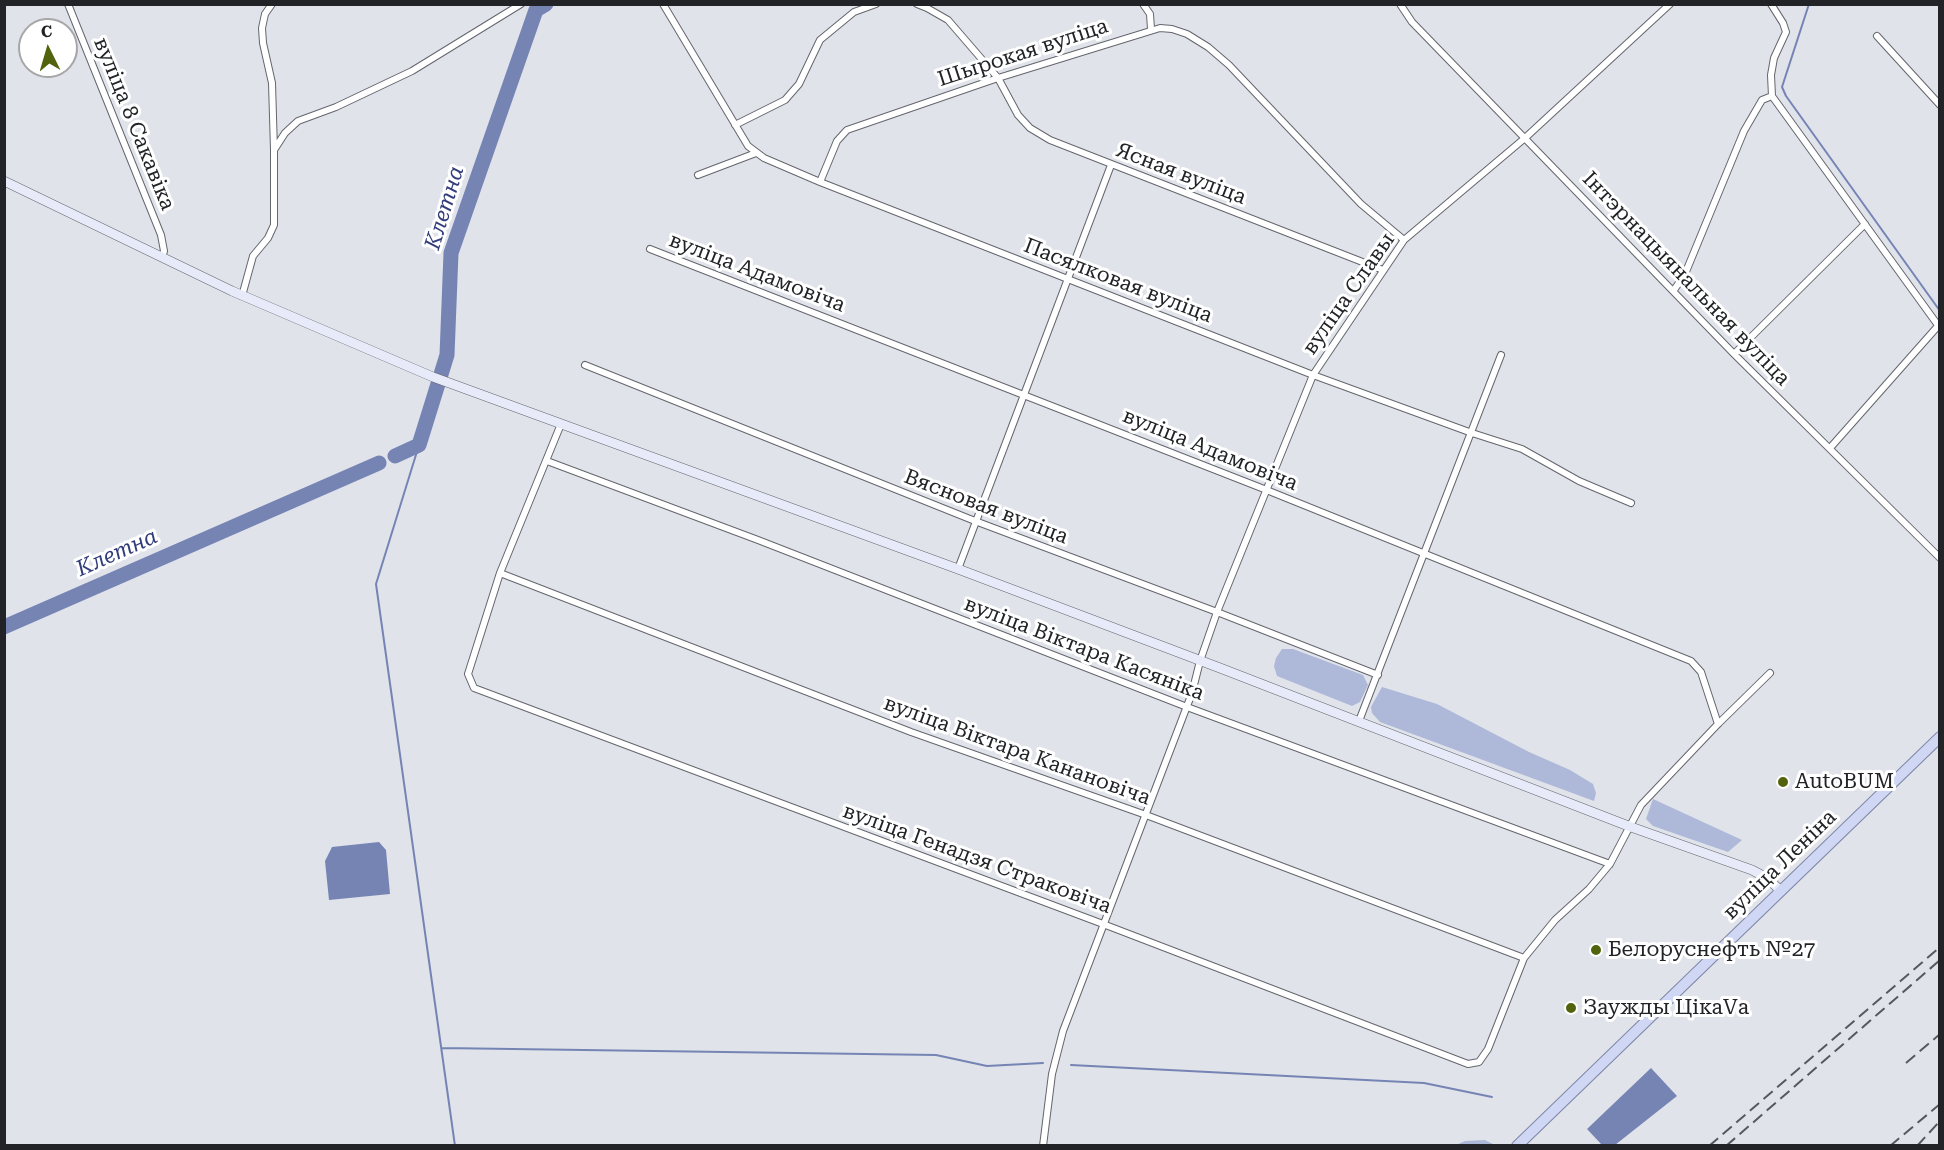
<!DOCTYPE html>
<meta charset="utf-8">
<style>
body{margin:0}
#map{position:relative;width:1944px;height:1150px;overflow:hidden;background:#e0e3ea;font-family:"Roboto Serif",serif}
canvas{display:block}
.frame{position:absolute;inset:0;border:6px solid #222326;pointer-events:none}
.north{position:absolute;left:18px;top:18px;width:60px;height:60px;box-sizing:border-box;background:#fff;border:2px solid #a7a7a8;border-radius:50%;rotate:355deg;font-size:16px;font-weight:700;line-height:24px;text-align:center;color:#222326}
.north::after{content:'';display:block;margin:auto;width:21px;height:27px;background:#51640d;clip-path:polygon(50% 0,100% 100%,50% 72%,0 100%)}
</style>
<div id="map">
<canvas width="1944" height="1150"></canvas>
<div class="frame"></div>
<div class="north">С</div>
</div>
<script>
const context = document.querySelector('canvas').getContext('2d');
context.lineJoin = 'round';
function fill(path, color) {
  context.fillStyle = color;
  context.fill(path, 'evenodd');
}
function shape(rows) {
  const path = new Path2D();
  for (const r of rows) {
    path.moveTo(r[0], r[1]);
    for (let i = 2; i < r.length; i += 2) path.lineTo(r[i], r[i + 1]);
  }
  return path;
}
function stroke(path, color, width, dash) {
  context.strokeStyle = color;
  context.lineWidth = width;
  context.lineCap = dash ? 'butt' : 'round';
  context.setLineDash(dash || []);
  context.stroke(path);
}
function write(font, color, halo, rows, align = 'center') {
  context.font = font + ' "Roboto Serif",serif';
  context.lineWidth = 6;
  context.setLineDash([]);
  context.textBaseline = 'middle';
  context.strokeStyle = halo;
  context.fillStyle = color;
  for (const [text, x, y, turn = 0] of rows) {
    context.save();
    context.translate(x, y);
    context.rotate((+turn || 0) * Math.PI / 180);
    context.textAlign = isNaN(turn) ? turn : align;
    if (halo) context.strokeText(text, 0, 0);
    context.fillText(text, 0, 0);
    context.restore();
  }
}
fill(shape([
 [1293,649,1363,675,1368,685,1360,702,1352,706,1277,676,1274,666,1276,658,1282,649],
 [1382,687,1437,704,1529,752,1570,770,1593,784,1596,793,1594,801,1380,722,1372,713,1371,707],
 [1653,799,1742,840,1728,852,1653,826,1646,819],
 [1485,1140,1495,1145,1456,1145,1465,1141]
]), '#aeb8d9');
fill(shape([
 [379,842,386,850,390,894,329,900,325,861,332,847],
 [1651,1068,1677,1096,1615,1145,1602,1145,1587,1129]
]), '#7684b4');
stroke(shape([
 [1809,4,1782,87,1786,96,1940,311],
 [419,445,376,584,455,1146],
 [442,1048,936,1055,987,1066,1043,1063],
 [1071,1065,1424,1083,1492,1097]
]), '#7684b4', 2);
stroke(shape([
 [395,456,419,445,447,355,451,253,536,10,546,4],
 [4,627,379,463]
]), '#7684b4', 15);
const street = shape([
 [68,4,161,235,164,251,162,257],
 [272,4,265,14,262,28,263,43,272,83,274,150],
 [663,4,748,146,764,158,820,182,1313,375,1472,433,1522,449,1579,481,1631,503],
 [917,4,927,8,948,20,998,78,1018,115,1030,128,1050,140,1383,270],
 [1143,4,1150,14,1151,29],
 [1400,4,1412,22,1734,354,1940,558],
 [1771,4,1783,23,1786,32,1774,58,1771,75,1772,96,1940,328],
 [1877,36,1940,105],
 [735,125,785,100,799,84,820,40,854,12,876,4],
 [698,175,756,153],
 [820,182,837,141,847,130,998,78,1160,28,1172,29,1187,34,1208,47,1229,65,1361,204,1404,240],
 [650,249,1259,487,1691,661,1701,672,1718,724],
 [1674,290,1685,274,1744,131,1762,100,1772,96],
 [242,296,253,256,268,238,274,225,274,150,285,133,298,121,336,107,412,71,521,4],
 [1734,354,1865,224],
 [585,365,975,521,1217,612,1378,675],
 [561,424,500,573,468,674,474,688,1103,924,1468,1064,1479,1062,1488,1049,1524,958,1555,920,1589,889,1610,864,1641,805,1718,724,1770,673],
 [1830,448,1938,326],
 [547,461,758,540,1187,707,1610,864],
 [958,569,1111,165],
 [500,573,911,732,1146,815,1524,958],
 [1359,721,1501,355],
 [1043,1146,1052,1074,1063,1031,1192,693,1200,661,1217,612,1313,375,1404,240,1525,138,1670,4]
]);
const secondary = shape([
 [4,181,232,291,433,377,958,569,1220,668,1631,827,1752,870,1767,878,1781,891]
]);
const primary = shape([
 [1517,1146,1940,737]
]);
stroke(street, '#64666d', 8);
stroke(secondary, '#64666d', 10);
stroke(primary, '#7e87a7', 12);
stroke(street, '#fff', 6);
stroke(secondary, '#e7ebf9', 9);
stroke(primary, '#cfd7f4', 10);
stroke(shape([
 [1906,1063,1940,1034],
 [1709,1146,1940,947],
 [1726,1146,1940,960],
 [1890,1146,1940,1104],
 [1917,1146,1940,1121]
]), '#57585c', 2, [12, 6]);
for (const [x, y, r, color] of [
 [1783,782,6,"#51640d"],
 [1596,950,6,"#51640d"],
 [1571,1008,6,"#51640d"]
]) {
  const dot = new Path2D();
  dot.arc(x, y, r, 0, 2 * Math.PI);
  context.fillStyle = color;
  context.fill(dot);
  stroke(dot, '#fff', 2);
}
write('21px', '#222326', '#fff', [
 ["Шырокая вуліца",1023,53,-18],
 ["вуліца 8 Сакавіка",134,124,68],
 ["Ясная вуліца",1181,174,21],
 ["вуліца Адамовіча",757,273,21],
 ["Інтэрнацыянальная вуліца",1686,279,46],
 ["Пасялковая вуліца",1118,281,21],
 ["вуліца Славы",1349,294,-55],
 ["вуліца Адамовіча",1210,450,22],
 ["Вясновая вуліца",986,507,21],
 ["вуліца Віктара Касяніка",1084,649,21],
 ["вуліца Віктара Канановіча",1017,751,20],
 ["вуліца Генадзя Страковіча",977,859,20],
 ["вуліца Леніна",1780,865,-44]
]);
write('21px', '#222326', '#fff', [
 ["AutoBUM",1795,782],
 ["Белоруснефть №27",1608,950],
 ["Заужды ЦікаVа",1583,1008]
], 'left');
write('italic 22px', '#313d7a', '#fff', [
 ["Клетна",445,208,-73],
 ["Клетна",117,553,-24]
]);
</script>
